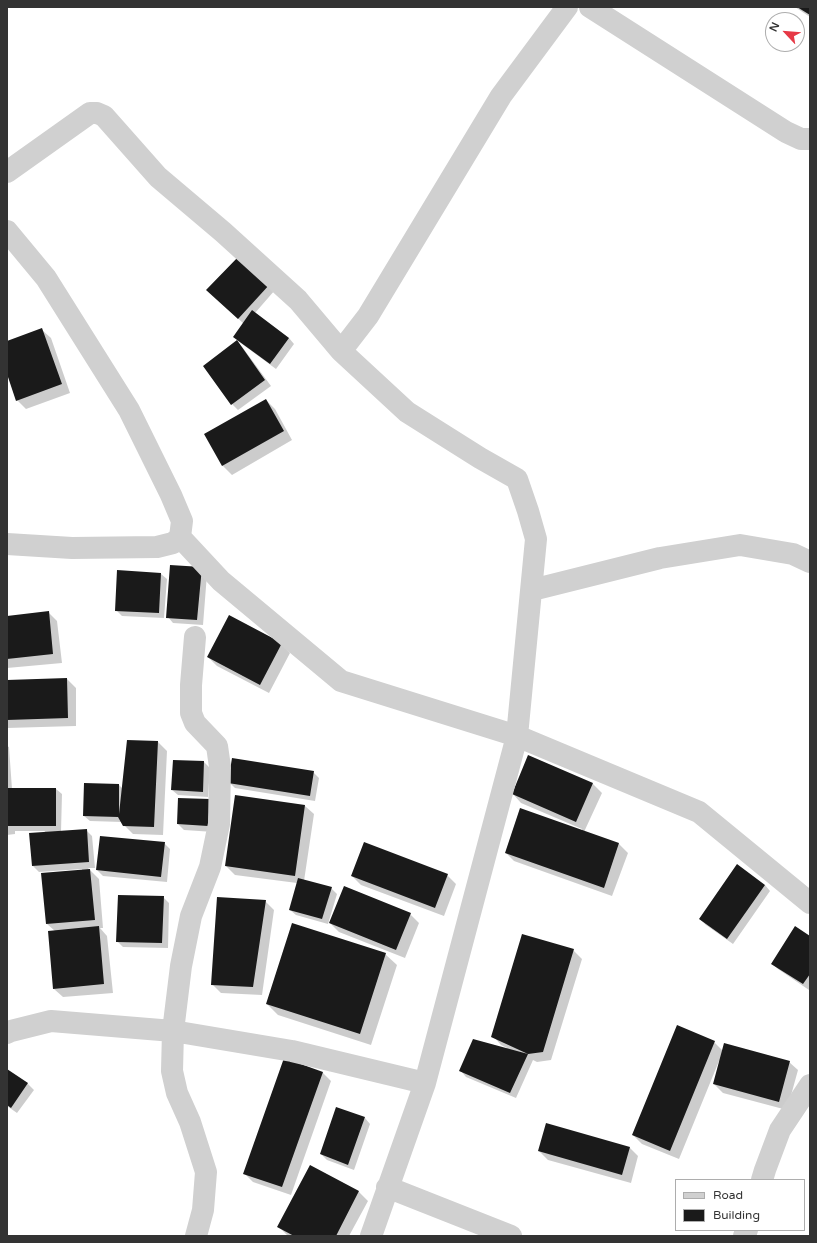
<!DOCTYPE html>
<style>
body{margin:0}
#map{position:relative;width:817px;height:1243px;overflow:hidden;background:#fff;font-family:"Varela Round",sans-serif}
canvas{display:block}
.frame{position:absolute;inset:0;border:8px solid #333;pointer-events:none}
.legend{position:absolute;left:675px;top:1179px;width:130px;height:52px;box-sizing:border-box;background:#fff;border:1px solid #adadad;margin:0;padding:5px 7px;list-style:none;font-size:12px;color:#333}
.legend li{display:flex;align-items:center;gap:8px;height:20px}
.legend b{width:20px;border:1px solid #adadad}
.north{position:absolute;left:765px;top:12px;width:40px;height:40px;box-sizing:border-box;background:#fff;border:1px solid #adadad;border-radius:50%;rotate:296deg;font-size:11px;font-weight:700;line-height:16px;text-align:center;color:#333}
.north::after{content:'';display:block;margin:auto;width:14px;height:18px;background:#e63946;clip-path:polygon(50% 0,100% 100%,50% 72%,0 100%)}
</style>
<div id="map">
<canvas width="817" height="1243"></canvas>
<div class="frame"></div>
<ul class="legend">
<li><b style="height:5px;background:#d0d0d0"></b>Road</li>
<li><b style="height:11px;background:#1a1a1a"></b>Building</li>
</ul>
<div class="north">N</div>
</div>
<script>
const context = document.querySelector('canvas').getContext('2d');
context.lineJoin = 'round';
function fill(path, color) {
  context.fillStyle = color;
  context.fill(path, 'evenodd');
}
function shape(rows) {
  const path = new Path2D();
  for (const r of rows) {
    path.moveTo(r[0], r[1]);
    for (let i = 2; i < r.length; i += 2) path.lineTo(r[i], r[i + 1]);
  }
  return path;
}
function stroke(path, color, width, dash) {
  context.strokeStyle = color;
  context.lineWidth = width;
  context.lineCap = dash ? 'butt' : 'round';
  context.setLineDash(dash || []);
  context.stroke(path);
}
fill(shape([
 [795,7,810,7,810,17],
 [239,257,275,290,255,313,289,338,294,344,276,369,238,341,244,324,214,296],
 [42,330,51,338,70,393,26,409,17,400,7,371,7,342],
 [237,342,243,348,271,386,238,410,232,404],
 [266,400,275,409,292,440,232,475,223,466,205,434],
 [171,566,207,574,203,625,173,623,168,617],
 [161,574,167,579,164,618,122,616,116,610],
 [49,613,57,621,62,663,7,668,7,617],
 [282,644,290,653,269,693,217,666,208,657],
 [67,679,76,688,76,726,7,728,7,681],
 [158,742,167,751,163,835,133,834,124,825,122,822,90,821,84,816,119,785,122,788],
 [7,746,9,747,12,789,56,789,62,794,61,832,86,830,92,836,95,868,88,868,99,879,103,928,100,928,107,936,113,993,63,997,54,989,55,931,47,924,42,874,82,871,82,869,39,872,33,866,45,831,15,831,15,834,7,835],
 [529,756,593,784,602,793,584,832,619,844,628,853,612,896,514,861,506,853,582,831,582,829,521,803,513,794],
 [204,762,210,768,208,797,178,795,172,790],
 [313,772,319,778,315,801,235,788,229,782],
 [236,796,305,806,314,814,304,881,331,888,337,894,328,924,296,915,290,910,297,883,235,875,226,866],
 [179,799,214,832,184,830,178,824],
 [164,843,170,849,167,882,103,876,97,870],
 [447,875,456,884,444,916,361,885,352,876],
 [765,885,770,891,733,944,706,925,700,919],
 [163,897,169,903,168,948,123,947,117,941],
 [265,901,274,910,262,995,221,993,212,984],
 [410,914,419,923,405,958,339,932,330,923],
 [810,937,810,989,809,990,778,969,772,963],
 [573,950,582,959,551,1060,537,1062,533,1060,516,1098,466,1077,461,1071,507,1049,507,1048,501,1045,493,1036],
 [385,954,397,965,371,1045,278,1015,267,1004],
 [714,1042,723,1051,789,1062,798,1070,787,1110,723,1093,714,1084,720,1061,719,1061,679,1159,642,1144,633,1135],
 [7,1070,28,1084,34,1090,17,1113,7,1106],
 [322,1072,331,1081,291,1195,253,1182,244,1173],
 [365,1118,370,1124,354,1170,327,1160,321,1154],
 [630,1148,638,1156,631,1183,548,1160,539,1151],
 [310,1167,359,1192,368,1201,349,1236,288,1236,279,1227]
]), '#0003');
fill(shape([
 [797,7,810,7,810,15],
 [239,256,270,284,238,319,206,290],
 [252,310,289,338,270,364,233,337],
 [42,328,62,384,16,401,7,374,7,341],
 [237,340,265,380,231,405,203,366],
 [266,399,284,431,222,466,204,434],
 [170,565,202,567,197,620,166,618],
 [117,570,161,573,159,613,115,611],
 [49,611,53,654,7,659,7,616],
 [229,615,282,643,260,685,207,657],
 [67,678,68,718,7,720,7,680],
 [127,740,158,741,154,827,123,826,118,817,83,816,84,783,119,784,119,814],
 [528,755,593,783,576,822,512,794],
 [232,758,314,771,310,796,228,783],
 [173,760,204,761,203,792,171,790],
 [7,788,56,788,56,826,7,826],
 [235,795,305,805,295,876,225,866],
 [178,798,210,799,208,826,177,824],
 [520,808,619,843,604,888,505,853],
 [87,829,89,862,32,866,29,833],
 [100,836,165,842,161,877,96,870],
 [364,842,448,874,435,908,351,876],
 [737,864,765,885,727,939,699,919],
 [90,869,95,920,46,924,41,873],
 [298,878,332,887,322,919,289,910],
 [344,886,411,913,396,950,329,923],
 [118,895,164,896,162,943,116,942],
 [217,897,266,900,253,987,211,985],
 [292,923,386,953,360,1034,266,1004],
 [99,926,104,984,53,989,48,931],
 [795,926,810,936,810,974,803,984,771,964],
 [522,934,574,949,543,1052,528,1054,491,1037],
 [677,1025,715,1041,670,1151,632,1135],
 [473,1039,528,1054,510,1093,459,1071],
 [724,1043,790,1061,779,1102,713,1084],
 [284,1058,323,1072,282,1187,243,1174],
 [7,1069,28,1083,11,1108,7,1105],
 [336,1107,365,1117,348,1165,320,1154],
 [546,1123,630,1147,622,1175,538,1151],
 [310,1165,359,1191,336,1236,294,1236,277,1227]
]), '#1a1a1a');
stroke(shape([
 [590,7,786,132,801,139,810,139],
 [7,172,90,113,97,113,104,116,158,177,223,232,298,300,341,351],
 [7,231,46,278,129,410,171,495,182,521,180,537,173,543,157,547,72,548,7,544],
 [180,537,221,581,341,681,517,736,699,812,810,903],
 [532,590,660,558,740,545,793,554,810,562],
 [195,637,191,685,191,713,195,723,217,746,220,767,219,824,210,867,191,916,181,966,173,1031,172,1071,177,1093,190,1122,206,1172,203,1210,196,1236],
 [7,1033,11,1031,51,1021,173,1031,292,1051,425,1083],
 [762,1180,765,1170,780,1130,810,1085],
 [387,1187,511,1236],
 [371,1236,425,1083,517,736,536,539,528,511,517,479,480,458,407,412,341,351,368,316,501,96,567,7],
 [744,1236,747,1230]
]), '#d0d0d0', 22);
</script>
